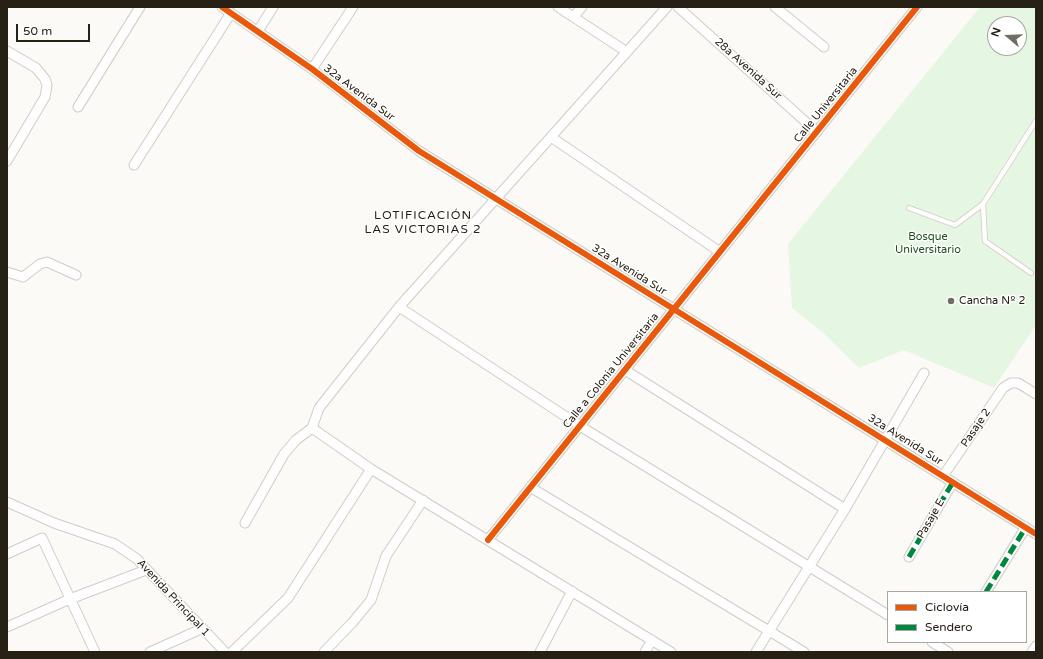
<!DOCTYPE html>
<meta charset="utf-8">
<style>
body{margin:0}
#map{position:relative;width:1043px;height:659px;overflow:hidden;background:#fcfaf7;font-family:"Varela Round",sans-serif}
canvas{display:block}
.frame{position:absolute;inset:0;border:8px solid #272015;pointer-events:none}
.legend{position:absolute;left:887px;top:591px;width:140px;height:52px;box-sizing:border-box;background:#fff;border:1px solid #a9a6a1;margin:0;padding:5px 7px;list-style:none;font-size:12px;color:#272015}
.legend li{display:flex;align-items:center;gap:8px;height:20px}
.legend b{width:20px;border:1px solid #a9a6a1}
.north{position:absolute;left:987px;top:16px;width:40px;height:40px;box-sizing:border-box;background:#fff;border:1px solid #a9a6a1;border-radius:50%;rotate:289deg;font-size:11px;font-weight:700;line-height:16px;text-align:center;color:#272015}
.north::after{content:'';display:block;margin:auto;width:14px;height:18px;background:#726c64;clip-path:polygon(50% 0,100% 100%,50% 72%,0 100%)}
.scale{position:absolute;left:16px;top:24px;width:74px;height:18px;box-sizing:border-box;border:2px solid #272015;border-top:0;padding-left:5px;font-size:12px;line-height:14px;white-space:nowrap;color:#272015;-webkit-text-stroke:3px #fff;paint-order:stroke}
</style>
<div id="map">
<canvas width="1043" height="659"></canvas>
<div class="frame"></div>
<ul class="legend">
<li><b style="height:5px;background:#e8590c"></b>Ciclovía</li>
<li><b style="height:5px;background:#00873e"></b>Sendero</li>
</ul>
<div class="north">N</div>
<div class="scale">50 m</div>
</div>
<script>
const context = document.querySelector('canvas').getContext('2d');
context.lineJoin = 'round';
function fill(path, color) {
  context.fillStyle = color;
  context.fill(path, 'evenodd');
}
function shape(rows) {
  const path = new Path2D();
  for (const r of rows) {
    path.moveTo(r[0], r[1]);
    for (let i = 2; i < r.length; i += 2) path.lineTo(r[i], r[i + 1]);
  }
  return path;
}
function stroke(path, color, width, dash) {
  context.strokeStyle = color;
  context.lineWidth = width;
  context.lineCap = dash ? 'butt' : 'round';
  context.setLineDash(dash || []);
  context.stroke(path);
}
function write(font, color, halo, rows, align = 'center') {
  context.font = font + ' "Varela Round",sans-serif';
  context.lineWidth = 3;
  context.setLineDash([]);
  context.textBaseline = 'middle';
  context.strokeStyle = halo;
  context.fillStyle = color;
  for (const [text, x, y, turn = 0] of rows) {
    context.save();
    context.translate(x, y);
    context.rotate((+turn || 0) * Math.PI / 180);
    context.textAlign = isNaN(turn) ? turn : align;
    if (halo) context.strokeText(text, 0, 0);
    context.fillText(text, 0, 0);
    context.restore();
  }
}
fill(shape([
 [980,7,1036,7,1036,325,994,388,904,350,859,368,821,331,792,308,788,244],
 [995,24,1019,24,1019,48,995,48]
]), '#e5f6e2');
const service = shape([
 [983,204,985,241,1031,273],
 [909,208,955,225,983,204,1036,121]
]);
const minor = shape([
 [222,7,312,69,419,151,1036,534],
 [558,7,627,52],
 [678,7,817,132],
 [775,7,824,47],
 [573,17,582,7],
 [258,31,273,7],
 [7,51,36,68,45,79,47,85,45,97,7,161],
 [312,69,353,7],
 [78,107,140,7],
 [551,137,720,252],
 [134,165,231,13],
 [7,272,23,277,40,264,47,262,76,275],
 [399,307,580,426,888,615],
 [625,370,845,509],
 [312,428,371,469,671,652],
 [943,476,1003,388,1011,383,1018,383,1036,394],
 [530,487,804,652],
 [7,502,54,523,115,544,137,559,225,652],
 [245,523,284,454,296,440,312,428,319,408,399,307,667,7],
 [488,540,917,7],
 [7,554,42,538,95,652],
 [909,557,953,482],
 [986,592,1026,527],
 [7,627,70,599,146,570],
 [932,642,948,652],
 [150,652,201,629],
 [232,652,288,598,371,469],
 [324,652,352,623,371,600,386,556,423,500],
 [540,652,572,591],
 [645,652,652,640],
 [756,652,845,509,924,373],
 [1032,652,1036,646]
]);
stroke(service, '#d1ccc6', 6);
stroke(minor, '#d1ccc6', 11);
stroke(service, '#fffefe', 4.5);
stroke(minor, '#fffefe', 9);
stroke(shape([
 [909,557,953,482],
 [986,592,1026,527]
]), '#00873e', 5, [10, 5]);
stroke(shape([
 [222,7,312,69,419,151,1036,534],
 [488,540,917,7]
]), '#e8590c', 6);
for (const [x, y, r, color] of [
 [951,301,4,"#726c64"]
]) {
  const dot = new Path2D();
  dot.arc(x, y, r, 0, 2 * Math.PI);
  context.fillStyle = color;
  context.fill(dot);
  stroke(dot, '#fff', 1.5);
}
write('11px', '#272015', '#fff', [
 ["28a Avenida Sur",748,69,42],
 ["32a Avenida Sur",359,93,37],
 ["Calle Universitaria",826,105,-51],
 ["32a Avenida Sur",629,270,32],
 ["Calle a Colonia Universitaria",611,371,-51],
 ["Pasaje 2",976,428,-56],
 ["32a Avenida Sur",905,440,32],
 ["Pasaje E",931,519,-60],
 ["Avenida Principal 1",173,598,47]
]);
write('11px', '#1c4f1d', '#fff', [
 ["Bosque",928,237],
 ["Universitario",928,250]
]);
write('11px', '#272015', '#fff', [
 ["Cancha Nº 2",959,301]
], 'left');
context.letterSpacing = '1px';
write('12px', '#272015', '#fff', [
 ["LOTIFICACIÓN",423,216],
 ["LAS VICTORIAS 2",423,230]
]);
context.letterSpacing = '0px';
</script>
